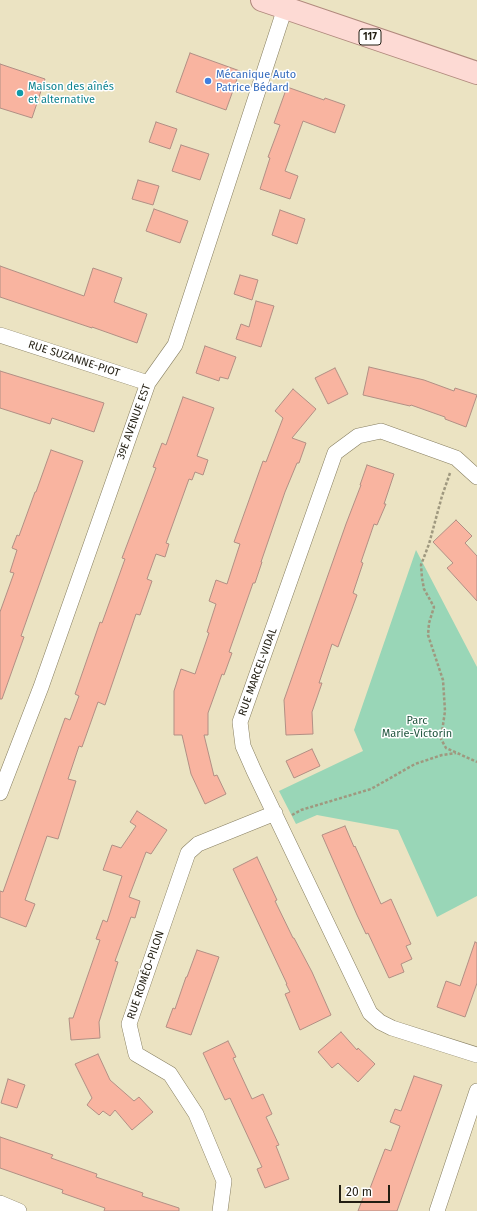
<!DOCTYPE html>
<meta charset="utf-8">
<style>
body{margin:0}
#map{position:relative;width:477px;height:1211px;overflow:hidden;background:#ebe3c2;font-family:"Fira Sans",sans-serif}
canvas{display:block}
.scale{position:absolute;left:339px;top:1185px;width:51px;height:18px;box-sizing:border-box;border:2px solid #221e12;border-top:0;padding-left:5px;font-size:12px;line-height:14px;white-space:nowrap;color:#221e12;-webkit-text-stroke:3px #fff;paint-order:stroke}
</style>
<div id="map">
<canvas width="477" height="1211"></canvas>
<div class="scale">20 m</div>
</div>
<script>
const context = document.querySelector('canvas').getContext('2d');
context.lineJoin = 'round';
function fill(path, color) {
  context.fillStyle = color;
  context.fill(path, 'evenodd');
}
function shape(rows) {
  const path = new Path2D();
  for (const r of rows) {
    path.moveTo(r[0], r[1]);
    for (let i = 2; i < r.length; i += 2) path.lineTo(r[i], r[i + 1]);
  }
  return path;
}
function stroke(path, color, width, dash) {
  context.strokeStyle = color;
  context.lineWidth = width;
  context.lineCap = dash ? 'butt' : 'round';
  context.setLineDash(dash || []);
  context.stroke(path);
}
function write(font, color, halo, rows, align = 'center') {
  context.font = font + ' "Fira Sans",sans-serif';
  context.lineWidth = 3;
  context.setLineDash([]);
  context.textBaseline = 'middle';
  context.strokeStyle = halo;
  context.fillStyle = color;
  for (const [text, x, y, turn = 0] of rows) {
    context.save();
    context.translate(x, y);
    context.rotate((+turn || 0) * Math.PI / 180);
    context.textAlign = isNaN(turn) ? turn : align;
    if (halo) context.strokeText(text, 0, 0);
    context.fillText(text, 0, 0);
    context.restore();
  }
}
fill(shape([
 [416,550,477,667,477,896,437,917,398,830,317,815,296,824,279,791,363,751,354,730]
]), '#99d6b7');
const building = shape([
 [190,53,240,71,226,110,176,92,190,53],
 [0,64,45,79,32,118,0,108,0,64],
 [287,87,324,100,325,98,345,105,335,133,303,121,285,171,298,176,290,199,260,189,270,158,268,157,280,125,274,123,287,87],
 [156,122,177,129,170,149,149,142,156,122],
 [181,145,209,154,200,180,172,171,181,145],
 [138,180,159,186,153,205,132,199,138,180],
 [154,209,188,221,180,243,146,231,154,209],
 [280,210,305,219,297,244,272,235,280,210],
 [0,266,84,296,93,268,122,278,114,302,147,314,137,343,92,327,92,328,0,297,0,266],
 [240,275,258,280,252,300,234,294,240,275],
 [256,301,274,306,261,347,236,339,241,324,249,327,256,301],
 [205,346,236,357,228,379,220,377,219,381,196,373,205,346],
 [369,367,424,380,454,391,455,388,477,395,466,427,445,419,445,417,411,405,410,406,363,395,369,367],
 [335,368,348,394,328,404,315,378,335,368],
 [0,371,104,403,94,432,52,418,50,424,0,408,0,371],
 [293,389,316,409,292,438,306,443,299,463,297,463,285,492,261,562,262,562,255,583,253,583,229,652,232,653,224,675,222,674,208,713,208,735,204,735,214,776,217,775,226,794,205,804,191,774,182,735,174,735,174,691,181,669,195,674,209,633,207,632,216,604,209,601,216,580,227,584,240,544,234,542,263,461,266,462,283,418,275,411,293,389],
 [183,397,214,408,197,456,208,460,203,475,195,472,192,480,189,479,166,543,169,544,165,557,156,554,147,579,152,581,140,615,136,614,105,705,98,702,82,747,79,746,68,779,76,781,58,839,47,836,25,900,35,904,26,927,0,917,0,891,3,892,65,718,70,720,79,696,75,694,100,622,102,623,125,559,122,558,156,468,153,467,162,443,166,445,183,397],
 [51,450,83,461,21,636,24,637,2,699,0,699,0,612,14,573,10,572,17,550,12,548,17,535,19,536,35,492,36,492,51,450],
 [367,465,394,474,384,504,386,504,377,525,374,524,361,562,363,563,353,593,357,595,338,647,332,644,319,683,322,683,312,712,313,734,286,735,284,700,346,524,361,485,360,485,367,465],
 [456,520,472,536,465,543,477,556,477,601,447,568,453,563,433,542,456,520],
 [312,749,320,766,294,778,286,761,312,749],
 [137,811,167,830,151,854,146,852,129,897,140,901,135,918,131,917,115,961,118,962,99,1022,100,1038,71,1040,69,1018,73,1018,100,940,96,939,103,920,107,922,122,876,103,870,112,845,121,848,136,826,130,822,137,811],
 [345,826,354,847,355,846,381,904,391,899,411,944,406,946,412,959,401,964,404,972,389,978,368,933,366,934,357,915,322,835,345,826],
 [257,857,277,900,275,901,293,938,294,938,312,972,331,1015,300,1030,285,994,290,992,286,984,287,984,233,869,257,857],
 [475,942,477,943,477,983,465,1017,437,1007,446,981,460,986,475,942],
 [197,950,219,957,191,1035,166,1027,173,1008,175,1009,186,977,187,977,197,950],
 [341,1032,357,1050,358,1048,375,1064,358,1082,338,1063,332,1068,318,1052,341,1032],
 [228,1041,236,1057,233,1058,252,1099,263,1094,272,1114,266,1117,279,1145,276,1146,289,1179,265,1188,257,1169,262,1167,230,1098,225,1100,203,1053,228,1041],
 [98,1054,110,1080,134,1101,139,1097,153,1112,132,1130,115,1110,110,1116,103,1111,99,1115,87,1105,92,1098,75,1064,98,1054],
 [414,1076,442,1085,397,1211,358,1211,366,1190,369,1191,385,1149,391,1151,400,1126,390,1122,395,1109,401,1111,414,1076],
 [8,1079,25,1085,17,1108,1,1103,8,1079],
 [0,1137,53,1155,51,1158,97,1174,96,1177,143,1193,142,1196,179,1208,179,1211,104,1211,105,1208,62,1193,63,1190,0,1168,0,1137]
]);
fill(building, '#f9b4a0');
stroke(building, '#b18f84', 1);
const minor = shape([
 [0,335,148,383],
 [477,477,456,458,381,431,358,436,335,453,240,722,243,746,254,771,370,1013,380,1022,392,1028,477,1055],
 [0,793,41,687,148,383,175,345,285,8],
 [0,1203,19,1211],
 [220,1211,224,1181,196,1114,170,1074,136,1054,129,1024,188,853,198,844,275,813],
 [437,1211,477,1091]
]);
const primary = shape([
 [262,0,477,73]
]);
stroke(minor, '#877f61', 16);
stroke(primary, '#b0897d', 24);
stroke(shape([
 [450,473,442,496,429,544,421,565,422,578,424,589,434,607,429,623,428,635,443,680,445,711,441,739,446,748,477,762],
 [292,815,301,810,371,789,415,764,442,755,456,753]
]), '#9f987f', 2.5, [3, 2]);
stroke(minor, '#fff', 15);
stroke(primary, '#fddad4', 22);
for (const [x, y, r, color] of [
 [208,81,4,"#3f7fe0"],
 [20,93,4,"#0f9aa8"]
]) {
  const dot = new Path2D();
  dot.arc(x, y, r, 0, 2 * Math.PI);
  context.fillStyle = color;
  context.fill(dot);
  stroke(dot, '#fff', 1.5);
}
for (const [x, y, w] of [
 [370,37,22]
]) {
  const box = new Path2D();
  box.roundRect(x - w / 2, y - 8, w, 16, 3);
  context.fillStyle = '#fff';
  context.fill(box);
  stroke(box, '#221e12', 1);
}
write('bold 10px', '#221e12', null, [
 ["117",370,37]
]);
write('11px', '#366cbe', '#fff', [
 ["Mécanique Auto",216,75],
 ["Patrice Bédard",216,88]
], 'left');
write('11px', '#0d838f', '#fff', [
 ["Maison des aînés",28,87],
 ["et alternative",28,100]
], 'left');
write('11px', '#221e12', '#fff', [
 ["RUE SUZANNE-PIOT",74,359,18],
 ["39E AVENUE EST",134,422,-70],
 ["RUE MARCEL-VIDAL",258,672,-70],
 ["RUE ROMÉO-PILON",146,975,-71]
]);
write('11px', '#20553e', '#fff', [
 ["Parc",417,721],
 ["Marie-Victorin",417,734]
]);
</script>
